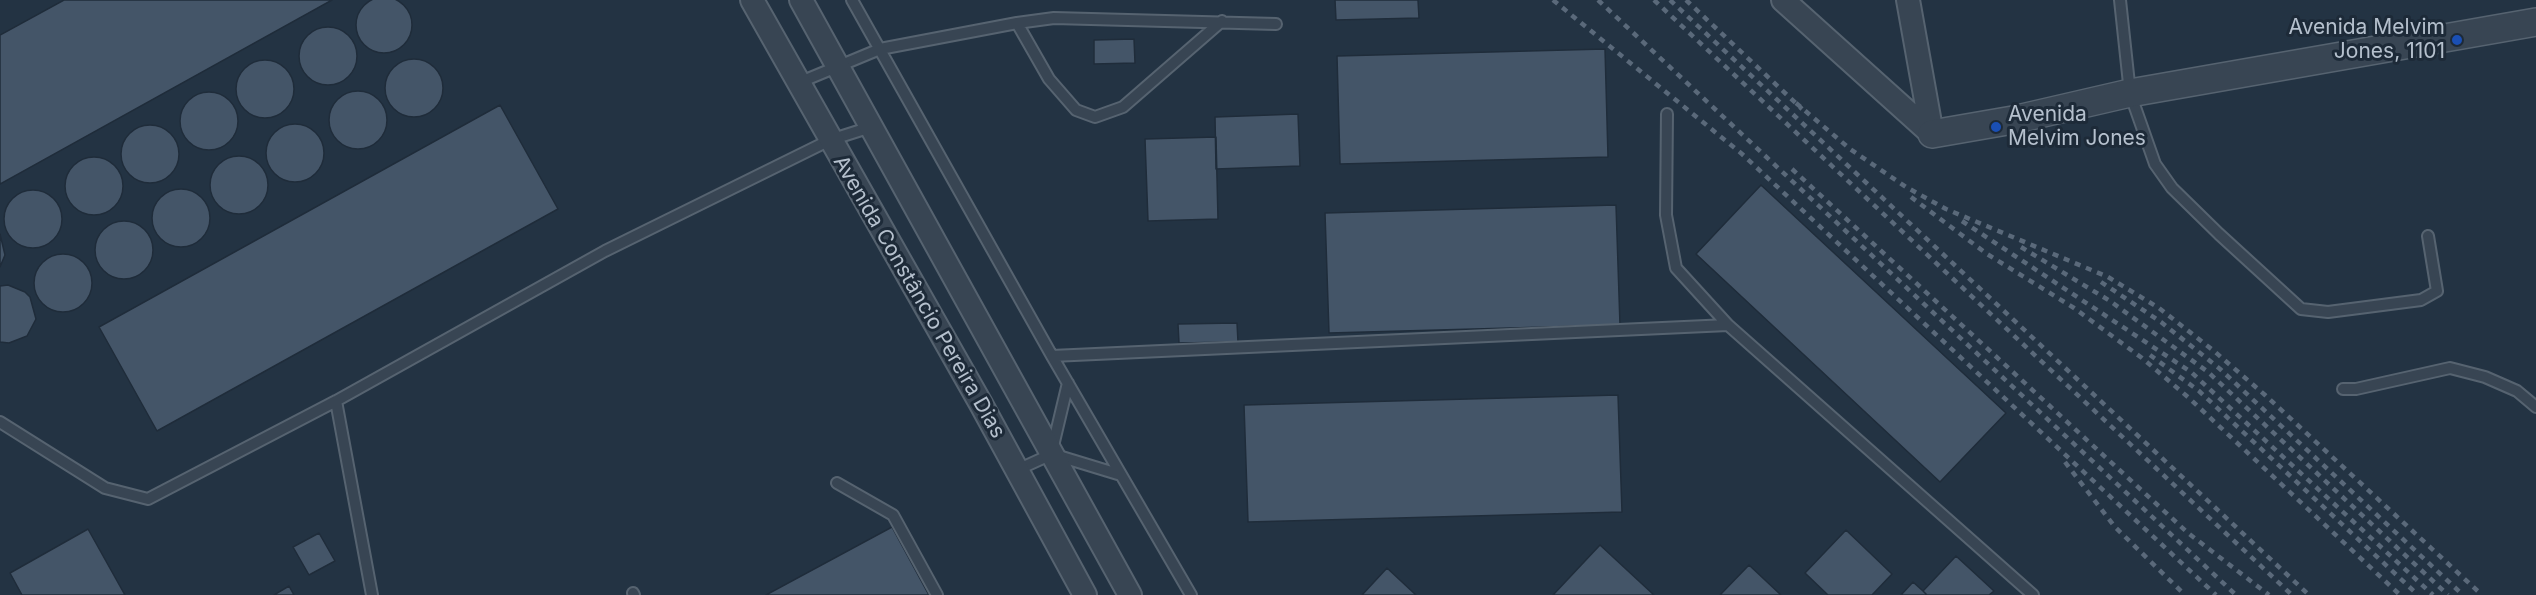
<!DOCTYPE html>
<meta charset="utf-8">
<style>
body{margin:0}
canvas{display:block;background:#233343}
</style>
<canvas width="2536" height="595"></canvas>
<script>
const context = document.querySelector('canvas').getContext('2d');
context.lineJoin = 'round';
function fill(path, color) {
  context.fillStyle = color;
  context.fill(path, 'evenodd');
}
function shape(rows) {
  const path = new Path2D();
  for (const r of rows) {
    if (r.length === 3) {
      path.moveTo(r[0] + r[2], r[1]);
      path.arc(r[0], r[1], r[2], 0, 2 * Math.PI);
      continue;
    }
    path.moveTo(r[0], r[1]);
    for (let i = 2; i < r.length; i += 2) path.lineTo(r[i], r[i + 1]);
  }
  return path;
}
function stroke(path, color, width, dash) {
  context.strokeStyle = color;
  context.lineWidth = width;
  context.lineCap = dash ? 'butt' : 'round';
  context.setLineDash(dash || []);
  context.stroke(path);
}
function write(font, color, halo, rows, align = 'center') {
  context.font = font + ' Inter,sans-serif';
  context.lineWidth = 6;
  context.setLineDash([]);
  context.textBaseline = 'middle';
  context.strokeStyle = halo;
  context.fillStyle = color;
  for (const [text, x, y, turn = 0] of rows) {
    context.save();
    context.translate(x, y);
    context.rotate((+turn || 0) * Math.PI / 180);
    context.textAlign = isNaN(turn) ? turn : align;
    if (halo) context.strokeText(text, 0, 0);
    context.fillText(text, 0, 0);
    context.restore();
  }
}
const building = shape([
 [384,25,28],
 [64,0,332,0,0,184,0,35,64,0],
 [1335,0,1418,0,1419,18,1336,20,1335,0],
 [328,56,29],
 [1134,39,1135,63,1094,64,1094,40,1134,39],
 [1605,49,1608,157,1340,164,1337,56,1605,49],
 [414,88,29],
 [265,89,29],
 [358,120,29],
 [209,121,29],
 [500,105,558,209,157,431,99,327,500,105],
 [1298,114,1300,166,1216,169,1215,117,1298,114],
 [295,153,29],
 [150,154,29],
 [1216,137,1218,219,1148,221,1145,139,1216,137],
 [239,185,29],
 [94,186,29],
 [1761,185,2006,413,1940,482,1696,254,1761,185],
 [181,218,29],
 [33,219,29],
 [1616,205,1620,325,1329,333,1325,213,1616,205],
 [124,250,29],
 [0,234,5,255,0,267,0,234],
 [63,283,29],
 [8,285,25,292,30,297,36,319,27,336,9,343,0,342,0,286,8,285],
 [1237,323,1238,342,1179,343,1178,324,1237,323],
 [1618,395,1622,512,1248,522,1244,405,1618,395],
 [892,527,929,595,766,595,892,527],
 [88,529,125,595,22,595,10,573,88,529],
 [1846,530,1892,574,1872,595,1828,595,1805,573,1846,530],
 [319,533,335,561,309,575,293,547,319,533],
 [1600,545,1654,595,1553,595,1600,545],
 [1956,556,1994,591,1989,595,1927,595,1923,591,1956,556],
 [1749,565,1781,595,1720,595,1749,565],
 [1387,568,1416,595,1362,595,1387,568],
 [1913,582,1923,591,1927,595,1901,595,1913,582],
 [289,586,294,595,274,595,289,586]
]);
fill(building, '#445568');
stroke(building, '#1f2c3a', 1.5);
const service = shape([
 [852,0,1052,356,1191,595],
 [2120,0,2130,93,2155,164,2172,188,2219,234,2301,309,2328,312,2421,300,2437,291,2428,236],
 [1017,23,1049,79,1076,110,1095,117,1123,107,1222,21],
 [798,83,880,49,1017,23,1054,18,1276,24],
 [1667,114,1666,215,1676,268,1728,325,2033,595],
 [1052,356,1728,325],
 [2343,389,2356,389,2450,368,2485,377,2517,391,2536,407],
 [336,401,372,595],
 [0,422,105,488,148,499,336,401,605,251,830,140,871,127],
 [1052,450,1068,383],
 [1017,470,1052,454,1121,475],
 [837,483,893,515,937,595],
 [633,593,634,595]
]);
const minor = shape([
 [752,0,981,404,1085,595],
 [801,0,1130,595],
 [1783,0,1932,134],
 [1908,0,1932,134]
]);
const tertiary = shape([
 [1932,134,2013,120,2130,93,2536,22]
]);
stroke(service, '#566370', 14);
stroke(minor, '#566370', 26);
stroke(tertiary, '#566370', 30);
stroke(service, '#384553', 10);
stroke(minor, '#384553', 22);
stroke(tertiary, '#384553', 27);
stroke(shape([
 [1553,0,1742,154,2216,595],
 [1598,0,2236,595],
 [1654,0,2292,595],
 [1670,0,2309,595],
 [1686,0,1802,109],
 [1796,103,1850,149,1906,187,1946,209,2108,277,2159,308,2214,351,2265,395,2482,595],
 [1792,169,2188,533,2269,595],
 [1911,197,1987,254,2074,308,2142,358,2189,398,2400,595],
 [1962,221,2191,372,2433,595],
 [2021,247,2110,301,2208,372,2448,595],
 [2101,282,2161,322,2220,369,2463,595],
 [2150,355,2199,391,2418,595],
 [2065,462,2115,527,2185,595]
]), '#5a697a', 4.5, [6, 6]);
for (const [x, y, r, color] of [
 [2457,40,6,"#1a4fb4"],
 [1996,127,6,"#1a4fb4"]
]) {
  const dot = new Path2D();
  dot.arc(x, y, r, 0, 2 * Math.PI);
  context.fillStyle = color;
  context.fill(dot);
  stroke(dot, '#1d2a38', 2);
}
write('21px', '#b5c0cd', '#1d2a38', [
 ["Avenida Melvim",2445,28],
 ["Jones, 1101",2445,52],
 ["Avenida",2008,115,"left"],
 ["Melvim Jones",2008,139,"left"]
], 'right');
write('21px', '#b5c0cd', '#1d2a38', [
 ["Avenida Constâncio Pereira Dias",919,297,60]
]);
</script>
